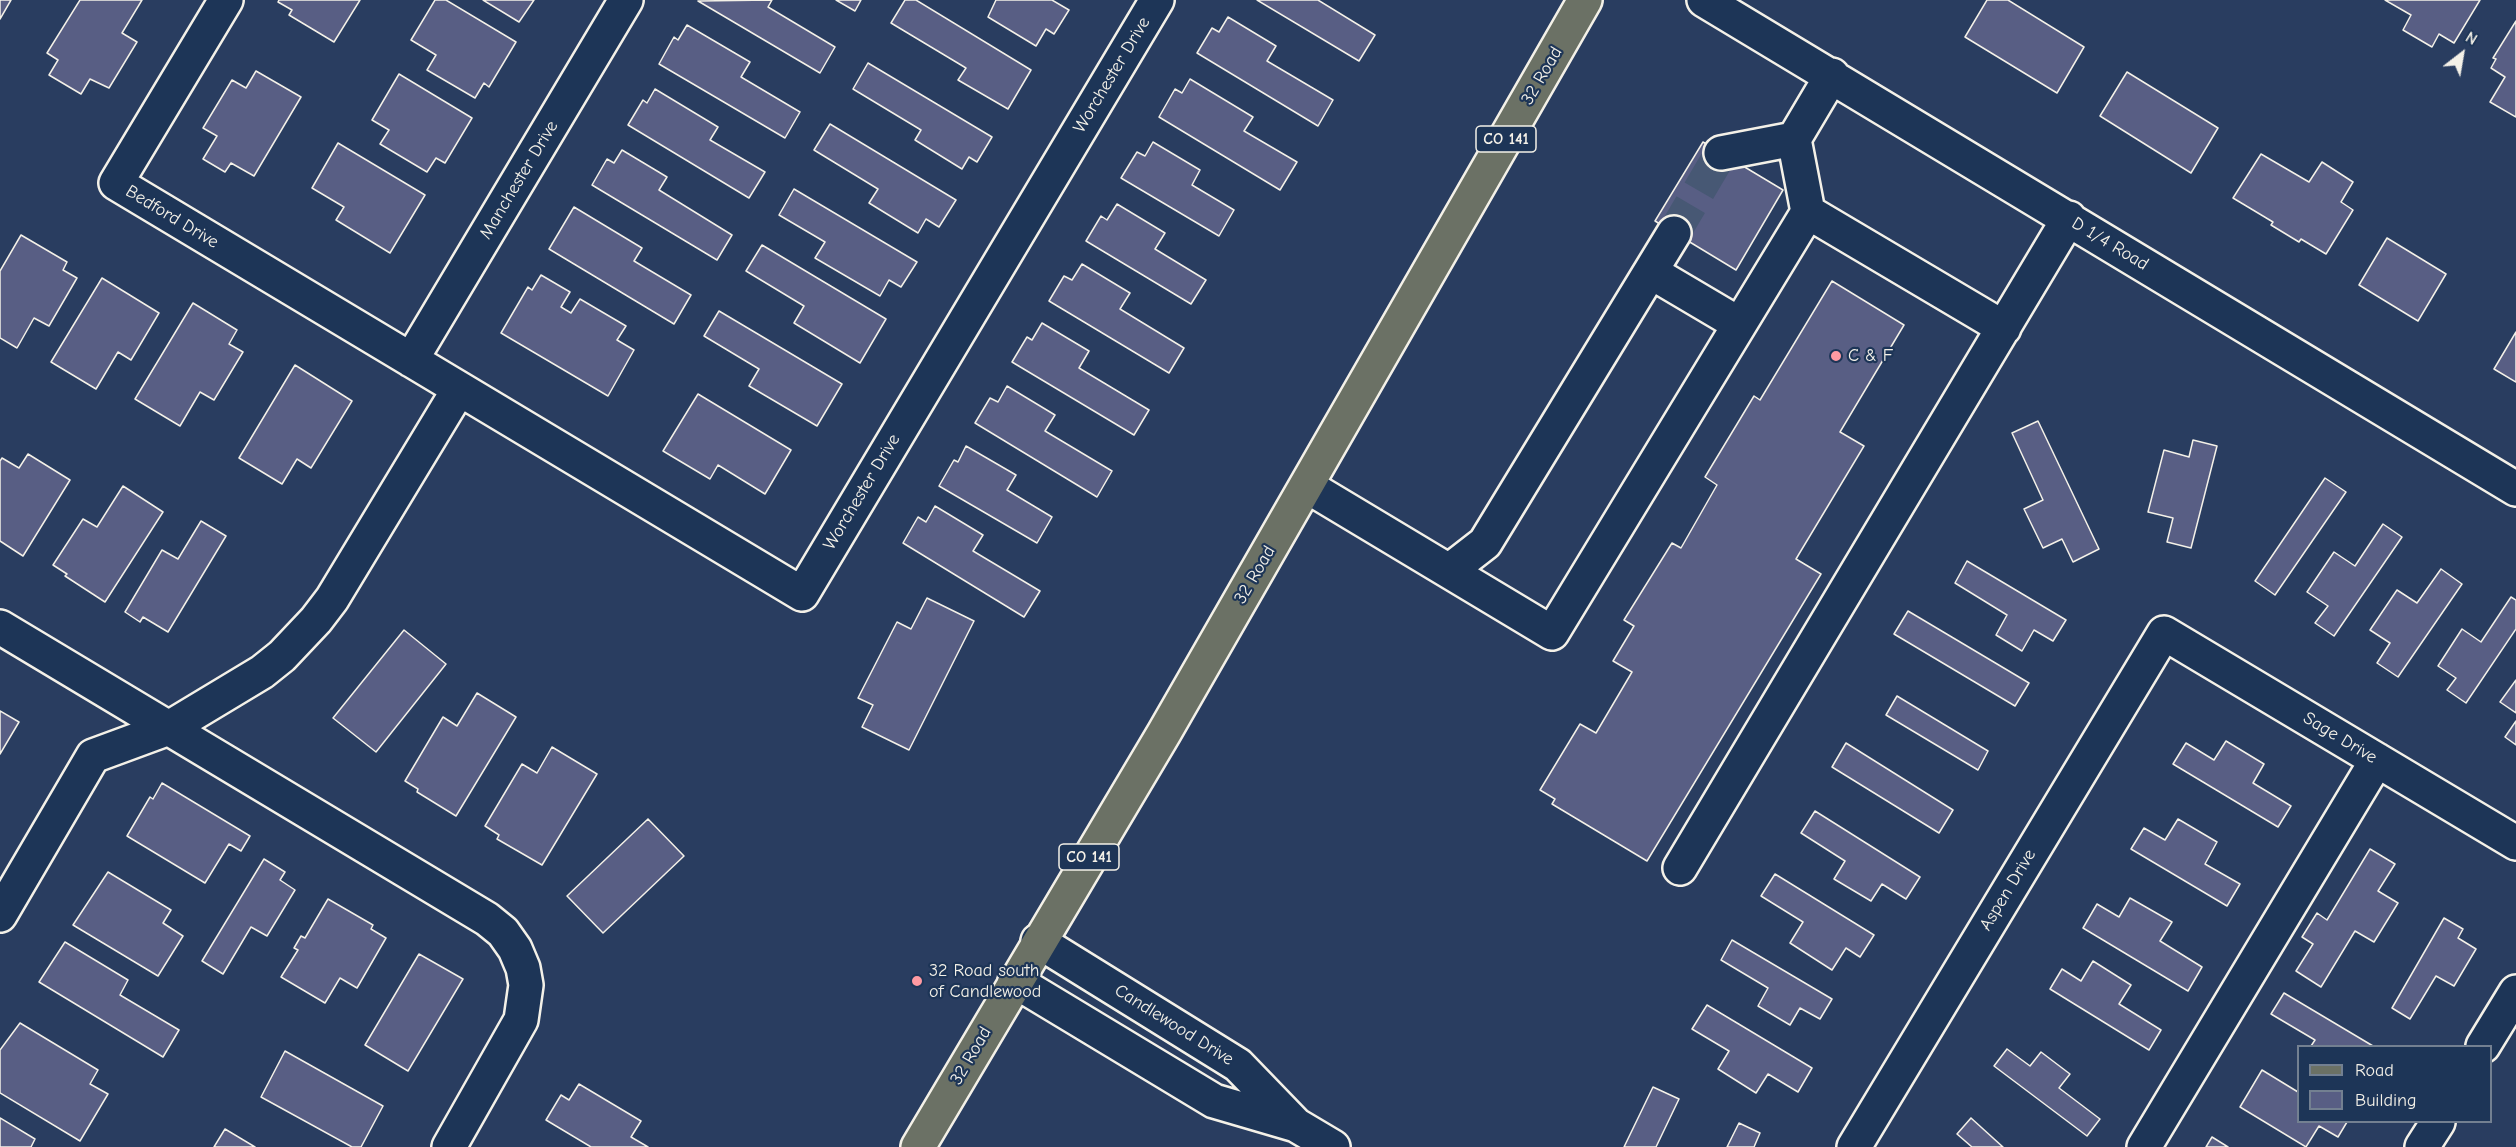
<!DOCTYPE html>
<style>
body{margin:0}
#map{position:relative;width:2516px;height:1147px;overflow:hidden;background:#293d60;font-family:"Comic Neue",sans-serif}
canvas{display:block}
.legend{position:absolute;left:2297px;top:1045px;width:195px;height:78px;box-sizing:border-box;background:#1d3557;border:2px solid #738091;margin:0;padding:8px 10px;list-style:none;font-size:18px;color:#f4f1e8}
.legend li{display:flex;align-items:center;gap:12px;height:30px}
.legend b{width:30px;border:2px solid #738091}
.north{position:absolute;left:2432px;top:24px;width:60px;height:60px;-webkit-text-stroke:4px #1d3557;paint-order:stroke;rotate:31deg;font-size:16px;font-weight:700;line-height:24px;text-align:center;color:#f4f1e8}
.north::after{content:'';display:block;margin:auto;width:21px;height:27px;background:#f4f1e8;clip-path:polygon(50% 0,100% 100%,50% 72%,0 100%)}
</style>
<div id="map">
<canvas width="2516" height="1147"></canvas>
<ul class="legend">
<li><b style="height:8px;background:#6b7165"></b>Road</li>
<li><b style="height:16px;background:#585e84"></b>Building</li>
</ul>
<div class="north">N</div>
</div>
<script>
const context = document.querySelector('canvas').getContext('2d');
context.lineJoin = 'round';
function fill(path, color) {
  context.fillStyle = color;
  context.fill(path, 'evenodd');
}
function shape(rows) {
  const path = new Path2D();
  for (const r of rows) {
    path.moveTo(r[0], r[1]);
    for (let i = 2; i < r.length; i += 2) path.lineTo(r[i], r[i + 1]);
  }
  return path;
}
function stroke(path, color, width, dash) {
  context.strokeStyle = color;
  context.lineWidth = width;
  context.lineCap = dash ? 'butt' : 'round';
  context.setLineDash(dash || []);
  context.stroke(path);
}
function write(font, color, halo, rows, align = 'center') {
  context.font = font + ' "Comic Neue",sans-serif';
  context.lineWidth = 4.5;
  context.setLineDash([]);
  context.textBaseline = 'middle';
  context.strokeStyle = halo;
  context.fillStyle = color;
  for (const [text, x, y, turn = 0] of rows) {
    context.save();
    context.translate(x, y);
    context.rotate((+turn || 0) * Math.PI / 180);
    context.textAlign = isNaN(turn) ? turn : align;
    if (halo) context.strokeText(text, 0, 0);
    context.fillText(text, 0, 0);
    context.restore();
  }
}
const building = shape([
 [0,0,11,0,0,19,0,0],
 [80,0,142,0,122,33,137,42,109,88,90,79,81,94,49,75,58,60,47,53,80,0],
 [279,0,360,0,334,42,289,15,292,10,278,2,279,0],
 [435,0,446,0,516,42,489,87,484,83,475,98,427,70,436,55,411,40,435,0],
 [483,0,534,0,519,22,483,0],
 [772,0,768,7,835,47,820,73,698,1,772,0],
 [836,0,861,0,855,11,836,0],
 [905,0,916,0,1031,70,1008,109,958,80,966,68,891,23,905,0],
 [996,0,1052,0,1069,10,1054,34,1046,29,1036,46,988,17,996,0],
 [1257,0,1318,0,1375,35,1359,61,1257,0],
 [1987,0,2008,0,2084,47,2057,93,1965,37,1987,0],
 [2385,0,2480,0,2454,43,2439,34,2432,47,2403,30,2411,15,2385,0],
 [1228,17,1276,46,1267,61,1333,100,1318,126,1197,53,1212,28,1219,32,1228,17],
 [2516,21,2516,117,2490,102,2505,77,2491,68,2496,59,2493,58,2516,21],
 [687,25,750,62,741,77,800,112,785,138,659,64,674,37,678,40,687,25],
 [868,63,992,137,977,162,969,157,962,169,915,140,921,130,853,89,868,63],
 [256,71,301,97,254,176,231,163,225,172,203,159,217,136,203,128,232,80,246,88,256,71],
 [2127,72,2218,128,2191,173,2100,116,2127,72],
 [399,74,472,118,445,163,436,158,427,172,380,144,389,130,372,120,399,74],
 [1190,79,1253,117,1244,131,1297,162,1280,190,1159,117,1175,89,1182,93,1190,79],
 [655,89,718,127,710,140,765,172,749,198,628,125,643,100,647,103,655,89],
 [830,124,956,200,939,227,926,219,918,233,869,203,878,189,814,150,830,124],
 [1153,142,1200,170,1192,185,1234,210,1219,236,1121,178,1137,152,1145,156,1153,142],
 [1703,142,1783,190,1736,270,1655,221,1703,142],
 [338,143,425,195,390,253,336,220,344,207,312,188,338,143],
 [622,150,667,177,659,190,732,235,717,260,592,185,607,159,614,163,622,150],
 [2261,154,2309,182,2322,162,2353,182,2341,202,2353,210,2326,254,2301,239,2299,242,2271,225,2273,222,2233,198,2261,154],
 [794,189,917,262,901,287,889,280,880,296,815,258,825,242,779,215,794,189],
 [1117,204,1165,233,1155,249,1206,280,1191,304,1086,241,1101,216,1107,220,1117,204],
 [574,207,642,248,634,261,691,295,674,324,549,249,574,207],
 [21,235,67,262,63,270,77,278,49,326,34,318,17,348,0,338,0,271,21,235],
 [2387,238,2446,274,2418,321,2359,285,2387,238],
 [762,245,886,319,860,363,794,323,804,306,746,271,762,245],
 [1082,264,1130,293,1120,309,1184,348,1169,373,1049,301,1064,276,1072,280,1082,264],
 [541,275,570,292,561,307,571,313,580,299,626,326,617,340,634,350,608,396,501,333,528,287,532,290,541,275],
 [102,278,159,313,131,360,118,352,96,389,51,362,102,278],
 [1832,281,1904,325,1840,432,1864,446,1796,559,1821,574,1647,861,1552,804,1555,799,1540,790,1580,724,1596,733,1632,672,1613,661,1634,626,1624,620,1672,543,1681,548,1717,485,1705,477,1754,396,1760,400,1832,281],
 [193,303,237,330,229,344,243,352,214,400,200,392,180,426,135,399,193,303],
 [719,311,842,384,817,426,749,386,759,369,704,336,719,311],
 [1042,323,1089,351,1079,368,1149,410,1134,435,1012,362,1027,337,1032,340,1042,323],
 [2516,332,2516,382,2494,369,2516,332],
 [295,365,352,401,311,468,297,459,282,484,239,458,295,365],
 [1007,386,1055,415,1045,431,1112,471,1097,497,975,423,990,398,998,402,1007,386],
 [698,394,791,450,765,494,718,465,710,479,663,451,698,394],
 [2038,421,2099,549,2073,562,2062,539,2043,548,2024,509,2043,500,2012,433,2038,421],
 [2193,440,2217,446,2191,548,2167,542,2173,518,2148,512,2164,450,2189,457,2193,440],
 [966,446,1016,475,1007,490,1052,517,1037,543,939,486,954,460,958,462,966,446],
 [28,454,70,480,23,556,0,541,0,461,2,458,19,468,28,454],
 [2325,478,2346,492,2275,595,2255,581,2325,478],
 [123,486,163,512,105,602,65,576,67,574,53,565,83,519,97,527,123,486],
 [935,506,983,535,973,551,1040,591,1024,617,903,543,918,517,926,522,935,506],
 [201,521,226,536,168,632,143,617,140,622,125,612,162,550,178,559,201,521],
 [2383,524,2402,537,2334,636,2315,623,2328,606,2307,592,2334,552,2355,566,2383,524],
 [1967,561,2066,620,2053,641,2034,630,2022,651,1996,635,2007,615,1955,583,1967,561],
 [2441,569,2462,584,2398,677,2377,663,2390,643,2370,630,2397,590,2417,603,2441,569],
 [2511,597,2516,600,2516,629,2466,703,2447,690,2456,678,2438,666,2462,629,2481,642,2511,597],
 [927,598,974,621,909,750,862,727,873,705,858,698,897,622,911,629,927,598],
 [1908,611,2029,683,2015,706,1894,634,1908,611],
 [404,630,446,664,376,752,333,718,404,630],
 [2516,680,2516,713,2500,702,2516,680],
 [477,693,516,717,456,816,417,792,418,789,405,781,443,717,457,726,477,693],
 [1897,696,1988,751,1978,770,1886,715,1897,696],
 [0,711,19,722,0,754,0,711],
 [2516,721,2516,745,2505,737,2516,721],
 [2226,741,2264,764,2253,783,2291,806,2278,827,2173,764,2186,743,2214,760,2226,741],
 [1846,743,1953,810,1939,833,1832,767,1846,743],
 [552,747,597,774,542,865,497,839,499,835,485,826,522,764,537,773,552,747],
 [162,783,250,836,241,851,229,844,205,883,127,836,150,797,153,799,162,783],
 [1815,811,1920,877,1906,899,1882,884,1871,901,1834,879,1845,861,1801,833,1815,811],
 [648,819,684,856,603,933,567,896,648,819],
 [2178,819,2217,842,2205,864,2240,884,2227,906,2131,849,2144,828,2165,840,2178,819],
 [2370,849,2395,864,2378,891,2398,903,2374,942,2355,931,2321,987,2296,971,2313,944,2302,937,2317,913,2327,920,2370,849],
 [264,859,285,872,280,880,295,890,267,936,251,927,223,974,202,961,264,859],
 [108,872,171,910,163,923,183,936,158,976,73,925,108,872],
 [1775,874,1874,935,1860,957,1846,948,1832,970,1790,943,1803,922,1761,896,1775,874],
 [2130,898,2172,922,2160,941,2202,967,2188,991,2083,928,2097,904,2119,917,2130,898],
 [328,899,373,925,371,929,386,938,357,988,340,978,325,1003,281,977,298,950,294,948,301,936,305,938,328,899],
 [2444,918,2463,929,2458,938,2476,949,2454,986,2436,976,2410,1019,2392,1008,2444,918],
 [1732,940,1832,999,1820,1019,1800,1008,1790,1025,1758,1006,1768,988,1721,960,1732,940],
 [65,942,128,980,120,995,179,1030,163,1057,39,982,65,942],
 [419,954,463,979,408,1071,365,1045,419,954],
 [2093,961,2131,985,2119,1004,2161,1030,2149,1050,2050,989,2062,969,2081,981,2093,961],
 [2284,993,2373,1046,2311,1046,2315,1040,2271,1014,2284,993],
 [1707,1005,1812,1068,1798,1092,1768,1074,1756,1093,1718,1069,1729,1051,1692,1029,1707,1005],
 [20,1023,98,1070,90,1084,108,1094,80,1141,0,1093,0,1050,20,1023],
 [2007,1049,2030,1066,2041,1052,2070,1074,2059,1088,2100,1119,2087,1136,1994,1066,2007,1049],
 [285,1051,383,1106,361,1147,352,1147,261,1097,285,1051],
 [2262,1070,2298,1092,2298,1122,2347,1122,2338,1137,2319,1126,2306,1147,2240,1107,2262,1070],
 [579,1084,641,1121,631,1137,648,1147,591,1147,546,1120,561,1095,569,1100,579,1084],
 [1653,1087,1679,1099,1656,1147,1624,1147,1653,1087],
 [0,1118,35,1139,31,1147,0,1147,0,1118],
 [1971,1118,2003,1147,1972,1147,1957,1134,1971,1118],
 [1739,1123,1760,1133,1754,1147,1727,1147,1739,1123],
 [225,1129,255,1147,214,1147,225,1129],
 [2212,1137,2228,1147,2206,1147,2212,1137]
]);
fill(building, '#585e84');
stroke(building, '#f4f1e8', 1.5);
stroke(shape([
 [1674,233,1721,153]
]), '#475874', 33, [33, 16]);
const minor = shape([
 [226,0,116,183,802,594,1157,0],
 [1704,0,2516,489],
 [1721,153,1794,139,1832,75],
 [1808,212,2004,328],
 [1651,272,1739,324],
 [411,360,626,0],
 [1307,486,1552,633,1808,212,1794,139],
 [1449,571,1485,543,1674,233],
 [0,627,487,919,503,932,515,949,523,968,526,985,521,1020,449,1147],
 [1680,868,2069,218],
 [0,915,93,756,169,728,262,672,282,656,316,620,332,599,459,389],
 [1038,941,1238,1065,1295,1124],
 [1015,981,1214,1101,1296,1125,1333,1147],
 [2483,1046,2516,992],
 [1854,1147,2164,633,2516,843],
 [2144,1147,2377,760],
 [2422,1147,2438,1122]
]);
const major = shape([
 [918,1147,1164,733,1585,0]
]);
stroke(minor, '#f4f1e8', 38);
stroke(major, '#f4f1e8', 38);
stroke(minor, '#1d3557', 33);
stroke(major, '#6b7165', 33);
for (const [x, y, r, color] of [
 [1836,356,6,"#ff9aa2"],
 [917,981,6,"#ff9aa2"]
]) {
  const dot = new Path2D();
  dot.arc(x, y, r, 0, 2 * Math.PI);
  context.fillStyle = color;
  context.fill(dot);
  stroke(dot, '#1d3557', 2);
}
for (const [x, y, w] of [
 [1506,139,60],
 [1089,857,60]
]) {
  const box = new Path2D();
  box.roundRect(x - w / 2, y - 13, w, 26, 4.5);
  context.fillStyle = '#1d3557';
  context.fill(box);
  stroke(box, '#f4f1e8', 1.5);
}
write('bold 16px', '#f4f1e8', null, [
 ["CO 141",1506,139],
 ["CO 141",1089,857]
]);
write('18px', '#f4f1e8', '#1d3557', [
 ["Worchester Drive",1112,75,-59],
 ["32 Road",1542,76,-60],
 ["Manchester Drive",519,180,-59],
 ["Bedford Drive",172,217,31],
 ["D 1/4 Road",2110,244,31],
 ["Worchester Drive",862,492,-59],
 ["32 Road",1255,575,-60],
 ["Sage Drive",2340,738,31],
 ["Aspen Drive",2008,890,-59],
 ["Candlewood Drive",1174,1025,32],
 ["32 Road",971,1056,-60]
]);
write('18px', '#f4f1e8', '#1d3557', [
 ["C & F",1848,356],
 ["32 Road south",929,971],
 ["of Candlewood",929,992]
], 'left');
</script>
